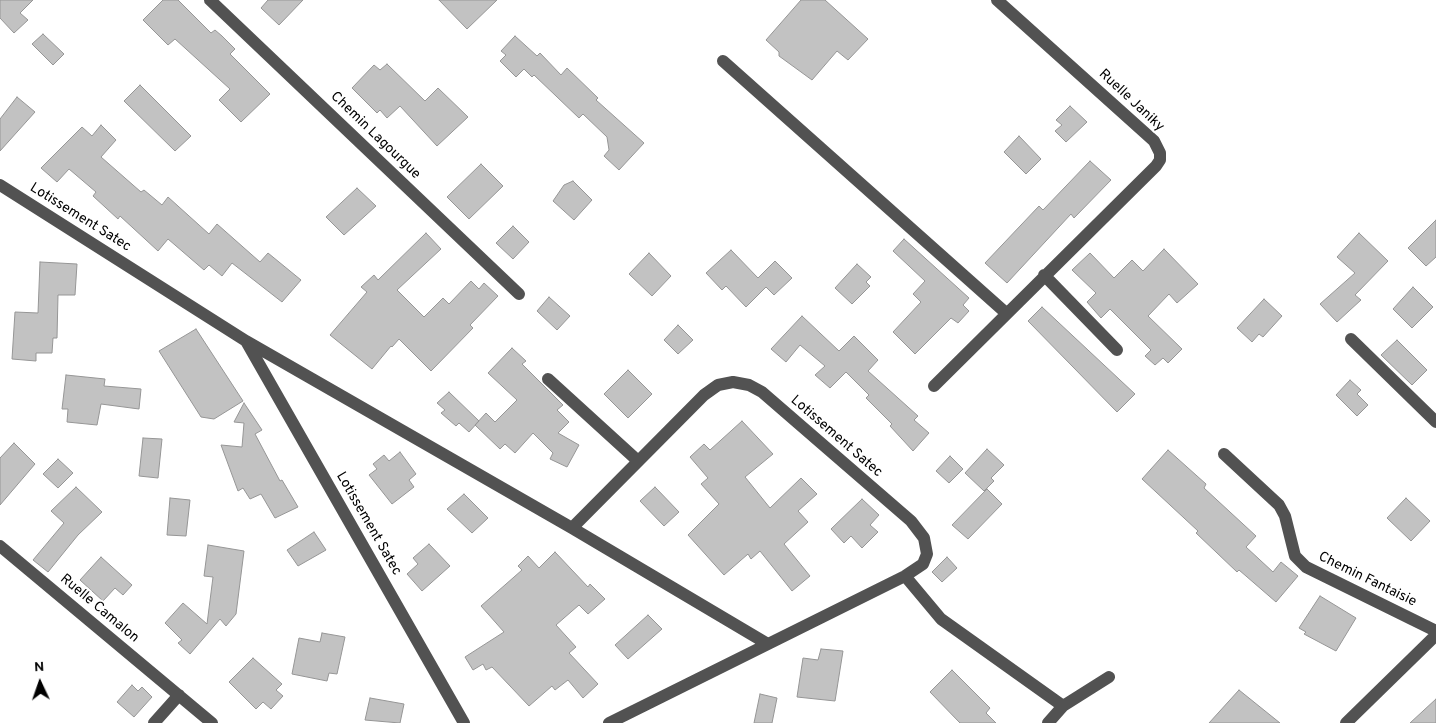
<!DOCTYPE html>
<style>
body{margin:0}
#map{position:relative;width:1436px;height:723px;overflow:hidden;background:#fff;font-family:Overpass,sans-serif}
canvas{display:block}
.north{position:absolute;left:15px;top:658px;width:50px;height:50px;-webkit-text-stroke:4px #fff;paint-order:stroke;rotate:357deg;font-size:14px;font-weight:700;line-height:20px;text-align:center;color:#000}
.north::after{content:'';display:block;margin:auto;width:18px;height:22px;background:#000;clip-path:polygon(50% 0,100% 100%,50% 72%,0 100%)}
</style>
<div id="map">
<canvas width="1436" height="723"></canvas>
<div class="north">N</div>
</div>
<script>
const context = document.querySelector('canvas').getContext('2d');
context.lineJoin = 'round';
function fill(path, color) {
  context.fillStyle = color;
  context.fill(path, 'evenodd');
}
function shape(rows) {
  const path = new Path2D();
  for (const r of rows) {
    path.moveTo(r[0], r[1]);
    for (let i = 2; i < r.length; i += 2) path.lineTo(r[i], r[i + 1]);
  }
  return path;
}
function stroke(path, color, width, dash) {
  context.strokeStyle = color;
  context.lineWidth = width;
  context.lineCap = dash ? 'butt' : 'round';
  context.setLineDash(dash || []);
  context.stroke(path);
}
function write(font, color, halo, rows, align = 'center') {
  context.font = font + ' Overpass,sans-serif';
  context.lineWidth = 4;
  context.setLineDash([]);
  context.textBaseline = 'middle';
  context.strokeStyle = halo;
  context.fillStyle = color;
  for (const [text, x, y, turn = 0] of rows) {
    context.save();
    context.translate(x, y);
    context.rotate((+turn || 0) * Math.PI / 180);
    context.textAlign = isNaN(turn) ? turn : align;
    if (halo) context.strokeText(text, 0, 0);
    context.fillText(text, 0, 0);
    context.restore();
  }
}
const building = shape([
 [0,0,33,0,20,13,28,20,14,33,0,18,0,0],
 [163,0,178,0,211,33,215,30,222,36,235,49,230,54,270,94,241,122,219,100,230,89,175,39,168,45,143,20,163,0],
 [268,0,303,0,279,25,261,8,268,0],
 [439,0,497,0,467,29,439,0],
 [801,0,825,0,868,39,848,60,837,51,812,80,779,56,779,52,766,40,801,0],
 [43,34,64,54,53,65,32,44,43,34],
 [515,36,537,56,540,53,561,75,567,68,598,98,596,100,644,143,619,170,604,156,609,150,607,137,583,114,579,118,534,75,532,77,524,69,516,77,500,61,506,55,501,51,515,36],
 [387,64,425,101,438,88,468,117,437,146,400,106,387,118,380,110,377,113,352,88,374,65,380,70,387,64],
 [140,85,191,136,175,151,124,101,140,85],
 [17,97,35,112,0,151,0,119,17,97],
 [1070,106,1087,122,1066,142,1055,131,1062,125,1056,120,1070,106],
 [101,125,116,140,101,157,141,192,144,190,162,205,168,197,209,234,217,224,260,262,268,253,301,280,282,302,232,263,222,276,209,265,204,270,168,239,158,251,120,216,118,219,93,196,96,192,69,169,57,182,41,168,82,127,92,136,101,125],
 [1019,136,1041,159,1026,174,1004,152,1019,136],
 [1090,161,1111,180,1074,218,1071,214,1007,283,985,263,1039,206,1043,210,1090,161],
 [481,164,503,186,469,219,447,197,481,164],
 [573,181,592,200,574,220,553,201,564,185,573,181],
 [357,188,376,206,344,235,326,217,357,188],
 [1436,220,1436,257,1426,266,1408,248,1436,220],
 [513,226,529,242,513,259,496,243,513,226],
 [426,233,441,249,397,290,424,317,443,298,449,304,471,281,479,289,484,283,498,296,470,325,473,328,431,371,399,339,392,347,391,346,372,369,330,335,367,292,361,287,374,275,378,280,426,233],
 [1359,233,1388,261,1355,295,1361,300,1337,322,1320,304,1355,273,1337,257,1359,233],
 [904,239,969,298,963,305,969,311,958,323,951,318,915,354,893,332,921,302,913,294,925,281,893,251,904,239],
 [1164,249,1198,284,1177,303,1169,294,1148,316,1182,349,1168,363,1163,358,1155,365,1145,356,1151,350,1110,309,1101,318,1087,302,1096,293,1072,270,1090,253,1114,278,1132,260,1143,271,1164,249],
 [731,250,758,278,775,261,792,278,774,295,766,287,746,307,726,286,722,290,706,273,731,250],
 [649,253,671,276,652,296,629,274,649,253],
 [40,262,77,264,75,295,58,295,57,338,53,338,52,353,36,353,36,361,12,359,15,312,38,313,40,262],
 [857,264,871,277,866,282,870,286,852,304,835,288,857,264],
 [1413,287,1433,307,1412,328,1393,309,1413,287],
 [549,297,570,316,557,330,537,311,549,297],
 [1264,299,1282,316,1263,337,1259,334,1252,342,1237,328,1264,299],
 [1042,307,1135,394,1117,412,1028,321,1042,307],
 [802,316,839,351,854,336,878,360,868,371,918,416,914,420,929,433,913,451,890,426,892,424,866,398,869,395,846,372,830,388,815,375,825,366,800,345,786,362,771,349,802,316],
 [678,325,693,340,678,354,664,340,678,325],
 [196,329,243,401,214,419,201,417,159,351,196,329],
 [1397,340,1427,370,1412,385,1381,355,1397,340],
 [512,348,526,361,522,364,563,405,557,410,569,422,558,433,579,445,567,467,550,459,553,453,533,433,515,453,505,444,500,449,475,425,486,413,495,422,517,400,488,373,512,348],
 [628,370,652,394,628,418,604,394,628,370],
 [66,375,105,379,104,386,141,389,139,409,101,404,97,425,67,422,68,409,62,409,66,375],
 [1350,380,1361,390,1357,394,1368,405,1357,416,1336,395,1350,380],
 [449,392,479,421,469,432,459,423,456,426,441,413,445,410,437,403,449,392],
 [244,403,262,430,255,434,280,481,282,480,298,507,275,518,261,494,250,499,243,488,238,491,221,445,242,447,244,423,234,422,244,403],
 [742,421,773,454,745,477,770,508,801,478,817,494,798,511,808,522,784,544,810,576,792,591,760,551,751,559,748,554,724,575,688,535,719,504,701,484,708,478,690,457,704,444,710,450,742,421],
 [143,438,162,439,158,478,139,476,143,438],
 [14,443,35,464,0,505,0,458,14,443],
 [987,449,1004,465,991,478,994,481,984,491,965,473,987,449],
 [1168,450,1206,484,1204,488,1256,536,1246,547,1273,572,1281,562,1298,576,1276,602,1239,570,1237,572,1196,533,1198,531,1142,479,1168,450],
 [400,452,416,474,409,480,414,487,392,504,369,475,377,469,373,464,384,455,389,461,400,452],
 [950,456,963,469,949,483,936,471,950,456],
 [58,459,73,473,58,488,43,474,58,459],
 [76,487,102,512,78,535,48,572,33,560,64,523,51,511,76,487],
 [655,487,679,512,664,526,640,501,655,487],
 [987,489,1002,504,968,539,952,525,987,489],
 [464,494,488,518,472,533,447,509,464,494],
 [170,498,190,500,186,536,167,535,170,498],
 [1406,498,1430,521,1411,541,1387,518,1406,498],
 [862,499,879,515,870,525,878,532,862,548,851,536,844,543,831,529,862,499],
 [314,532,326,550,298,566,287,550,314,532],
 [429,544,450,566,422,591,407,574,418,564,413,558,429,544],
 [208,545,244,551,236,614,226,626,220,619,190,654,178,643,182,640,165,623,183,603,207,624,213,577,204,576,208,545],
 [555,552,588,587,590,584,605,599,588,614,579,605,556,625,576,647,569,653,598,684,583,698,568,680,555,690,552,686,529,706,492,667,486,670,483,664,473,670,465,657,504,632,481,606,522,570,518,566,528,556,539,568,555,552],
 [101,557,132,585,123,595,115,588,103,601,80,580,101,557],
 [947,557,957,568,942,582,932,572,947,557],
 [1320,596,1356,618,1336,651,1304,634,1306,632,1299,628,1320,596],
 [648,615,662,629,628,659,615,645,648,615],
 [322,633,345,637,337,674,329,673,327,681,292,674,299,638,320,642,322,633],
 [821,649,843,651,835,701,797,697,803,658,818,660,821,649],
 [253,658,282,684,276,690,283,696,271,709,263,702,256,709,229,682,253,658],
 [952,670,990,708,986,713,996,723,960,723,930,692,952,670],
 [132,685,138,691,142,687,152,697,134,717,117,702,132,685],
 [1239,690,1280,723,1209,723,1239,690],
 [760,694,777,698,772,723,754,723,760,694],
 [370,698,404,704,400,723,365,720,370,698],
 [1436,699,1436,723,1410,723,1436,699]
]);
fill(building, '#c2c2c2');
stroke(building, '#969696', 1);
stroke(shape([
 [210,0,519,294],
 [723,61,1006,313],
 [0,185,246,341,572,528,766,643],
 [1044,275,1117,350],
 [1351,339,1436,422],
 [246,341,464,723],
 [548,379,638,461],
 [934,386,1156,166,1160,160,1160,153,1154,141,997,0],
 [1224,454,1279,505,1285,516,1295,556,1306,567,1436,631],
 [572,528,704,395,718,385,733,382,749,385,762,392,911,521,924,538,927,554,923,564,905,576,609,723],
 [0,546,212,723],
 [905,576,941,619,1063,706],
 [154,723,179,695],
 [1048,723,1063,706,1109,677],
 [1346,723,1436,635]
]), '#525252', 12);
write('14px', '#000', '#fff', [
 ["Ruelle Janiky",1131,101,43],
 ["Chemin Lagourgue",375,136,44],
 ["Lotissement Satec",80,218,32],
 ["Lotissement Satec",836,437,41],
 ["Lotissement Satec",368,524,60],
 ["Chemin Fantaisie",1367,580,26],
 ["Ruelle Camalon",99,609,40]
]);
</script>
